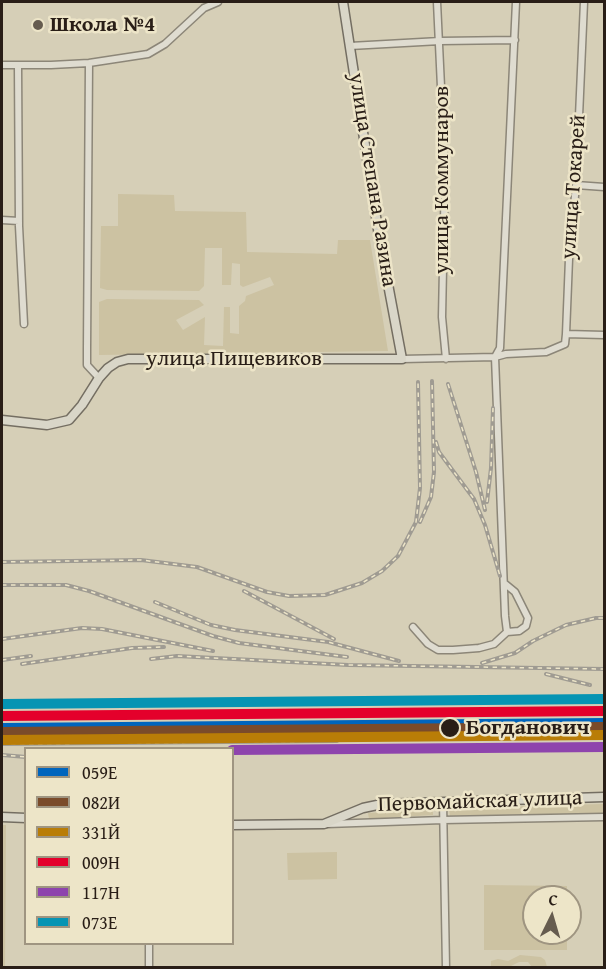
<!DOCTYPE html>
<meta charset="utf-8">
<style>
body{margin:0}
#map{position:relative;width:606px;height:969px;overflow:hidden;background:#d6cfb7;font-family:"Gentium Book Plus",serif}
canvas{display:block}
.frame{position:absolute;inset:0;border:3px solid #291e17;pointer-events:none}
.legend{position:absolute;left:24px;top:747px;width:210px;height:198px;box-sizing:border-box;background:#ede5c8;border:2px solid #9f9581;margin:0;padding:8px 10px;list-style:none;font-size:18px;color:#291e17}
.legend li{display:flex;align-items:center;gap:12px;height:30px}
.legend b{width:30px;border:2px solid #9f9581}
.north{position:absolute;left:522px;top:885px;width:60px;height:60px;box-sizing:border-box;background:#ede5c8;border:2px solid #9f9581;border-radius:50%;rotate:5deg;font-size:16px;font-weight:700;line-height:24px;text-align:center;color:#291e17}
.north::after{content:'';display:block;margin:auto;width:21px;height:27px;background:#665c4f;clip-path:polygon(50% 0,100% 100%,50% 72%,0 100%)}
</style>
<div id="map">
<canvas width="606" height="969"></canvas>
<div class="frame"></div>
<ul class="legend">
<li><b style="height:8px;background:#0065bd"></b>059Е</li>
<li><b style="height:8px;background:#7a4b2a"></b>082И</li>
<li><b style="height:8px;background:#b97d07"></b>331Й</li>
<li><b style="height:8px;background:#e4002b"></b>009Н</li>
<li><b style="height:8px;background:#8e44ad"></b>117Н</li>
<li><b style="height:8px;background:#0694b3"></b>073Е</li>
</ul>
<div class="north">С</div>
</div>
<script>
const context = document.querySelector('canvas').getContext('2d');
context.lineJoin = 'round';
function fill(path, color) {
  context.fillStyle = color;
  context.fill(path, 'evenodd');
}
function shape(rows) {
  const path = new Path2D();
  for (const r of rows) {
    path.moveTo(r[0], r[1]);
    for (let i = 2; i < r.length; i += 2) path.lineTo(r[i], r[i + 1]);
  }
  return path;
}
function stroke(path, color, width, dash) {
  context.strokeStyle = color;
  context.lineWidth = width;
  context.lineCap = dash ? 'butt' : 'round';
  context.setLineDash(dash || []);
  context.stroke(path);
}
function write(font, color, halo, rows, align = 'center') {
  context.font = font + ' "Gentium Book Plus",serif';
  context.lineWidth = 5;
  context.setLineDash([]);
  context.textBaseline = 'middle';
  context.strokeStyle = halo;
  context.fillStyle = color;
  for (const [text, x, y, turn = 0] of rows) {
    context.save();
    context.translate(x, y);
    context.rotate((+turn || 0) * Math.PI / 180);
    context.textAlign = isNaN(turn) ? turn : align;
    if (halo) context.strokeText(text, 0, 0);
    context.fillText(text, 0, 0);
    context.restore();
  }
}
fill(shape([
 [118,194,174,195,175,211,246,212,247,252,337,254,338,240,370,240,388,351,99,355,99,302,107,299,199,300,204,305,176,320,183,330,205,317,204,345,223,346,224,307,230,307,230,333,239,334,239,306,245,301,246,296,274,285,270,277,243,287,240,285,240,264,232,263,231,285,222,285,222,248,205,248,204,286,199,291,107,290,100,288,101,226,118,226],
 [604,804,604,813,450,817,449,808],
 [433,809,433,815,369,819,368,813],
 [2,825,6,825,5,968,2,967],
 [337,852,337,879,288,880,287,853],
 [484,885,567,886,567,897,534,897,534,933,567,933,567,950,484,950],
 [520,955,541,957,545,960,547,967,532,967,528,962,519,962,509,967,491,966,491,961,498,959,508,961]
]), '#ccc2a2');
const minor = shape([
 [437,2,445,172,442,317,446,359],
 [584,2,576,185,569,259,566,334,604,335],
 [350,46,440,41,515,40],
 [89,63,87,349,87,365,99,378],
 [2,65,51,65,89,63,148,54,165,44,204,8,218,2],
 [18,66,19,226,24,324],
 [576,185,604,187],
 [2,220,19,221],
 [495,357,500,348,516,2],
 [402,359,495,357,506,354,546,352,565,344,566,334],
 [504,583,515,592,528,618,526,626,519,631,507,632],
 [413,627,428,644,438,650,453,650,479,648,494,644,507,632,505,616,495,357],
 [443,802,446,968],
 [327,824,443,820,604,817],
 [149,968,149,944]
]);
const major = shape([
 [2,420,47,425,69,420,82,405,99,378,108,368,117,362,128,359,402,359,379,236,343,2],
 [2,817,26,818],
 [232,825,324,824,363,808,382,804,604,797]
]);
stroke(minor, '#8c8678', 9);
stroke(major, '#746e62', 11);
stroke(minor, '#dfdcd0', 6);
stroke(major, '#d9d6c8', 8);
const rail = shape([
 [448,384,476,472,485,510],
 [436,442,439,452,474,499,485,525,500,576],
 [487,502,491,468,493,408],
 [420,522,431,497,434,472,432,381],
 [2,562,141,560,197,567,267,592,289,596,325,595,362,583,382,571,398,556,416,522,420,488,418,382],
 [2,585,66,585,89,591,213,636,239,643,347,657],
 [244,591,334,639],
 [155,602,211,625,235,630,328,642,399,661],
 [2,639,82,628,102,629,213,651],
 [151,659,177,656,348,665,604,669],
 [2,660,31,656],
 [482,663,515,653,533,641,566,625,596,618,604,618],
 [22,664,132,648,164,647],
 [546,674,590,685],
 [2,716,604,712],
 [577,731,604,730],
 [2,744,337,741],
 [2,755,26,757]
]);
stroke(rail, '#9f9b92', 4);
stroke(rail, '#ede5c8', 1.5, [4.5]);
stroke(shape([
 [2,728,604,723]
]), '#0065bd', 10);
stroke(shape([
 [2,732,604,727]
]), '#7a4b2a', 10);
stroke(shape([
 [2,740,604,735]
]), '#b97d07', 10);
stroke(shape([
 [2,716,604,711]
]), '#e4002b', 10);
stroke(shape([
 [232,750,604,747]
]), '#8e44ad', 10);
stroke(shape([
 [2,704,604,699]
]), '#0694b3', 10);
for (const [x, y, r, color] of [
 [38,25,6,"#665c4f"],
 [450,728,10,"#291e17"]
]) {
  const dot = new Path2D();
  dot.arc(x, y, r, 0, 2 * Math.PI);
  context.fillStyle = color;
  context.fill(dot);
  stroke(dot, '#ede5c8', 2);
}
write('bold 22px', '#291e17', '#ede5c8', [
 ["Школа №4",50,25]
], 'left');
write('22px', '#291e17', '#ede5c8', [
 ["улица Степана Разина",372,180,81],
 ["улица Коммунаров",442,180,-90],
 ["улица Токарей",574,187,-86],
 ["улица Пищевиков",234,359],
 ["Первомайская улица",480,802,-2]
]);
write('bold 22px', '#291e17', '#ede5c8', [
 ["Богданович",466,728]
], 'left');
</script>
